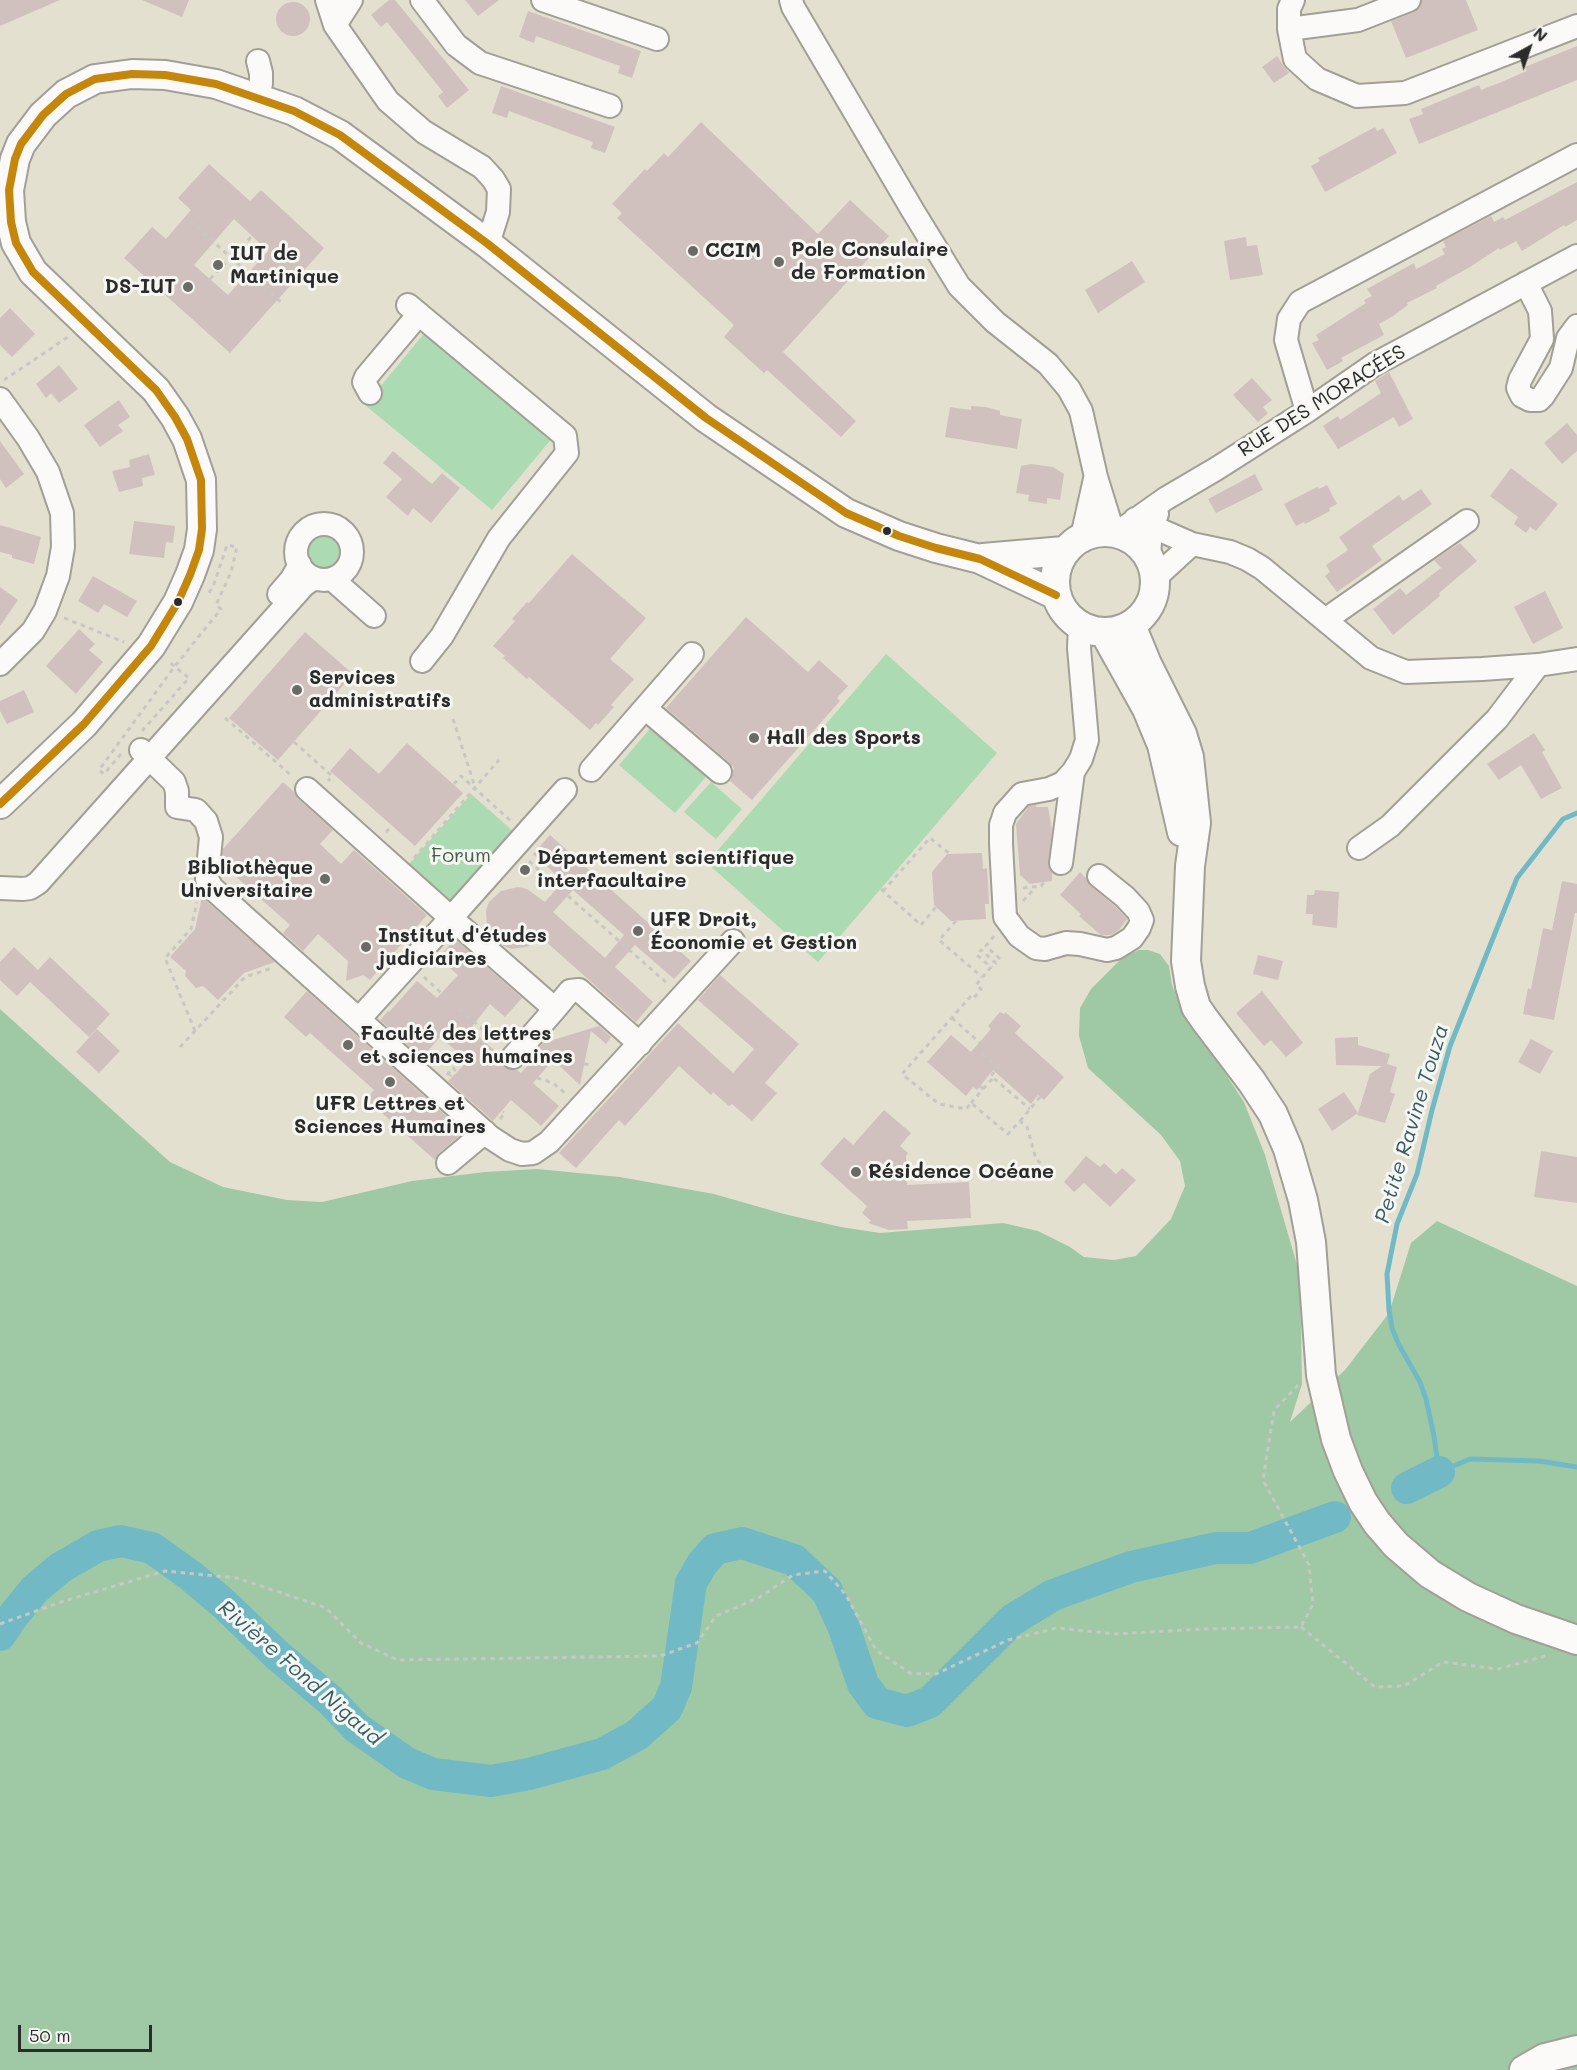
<!DOCTYPE html>
<meta charset="utf-8">
<style>
body{margin:0}
#map{position:relative;width:1577px;height:2070px;overflow:hidden;background:#e4e0d0;font-family:Mali,sans-serif}
canvas{display:block}
.north{position:absolute;left:1499px;top:18px;width:60px;height:60px;-webkit-text-stroke:4px #f6f6f2;paint-order:stroke;rotate:40deg;font-size:16px;font-weight:700;line-height:24px;text-align:center;color:#2b2b2b}
.north::after{content:'';display:block;margin:auto;width:21px;height:27px;background:#2b2b2b;clip-path:polygon(50% 0,100% 100%,50% 72%,0 100%)}
.scale{position:absolute;left:18px;top:2025px;width:134px;height:27px;box-sizing:border-box;border:3px solid #2b2b2b;border-top:0;padding-left:8px;font-size:18px;line-height:21px;white-space:nowrap;color:#2b2b2b;-webkit-text-stroke:4px #f6f6f2;paint-order:stroke}
</style>
<div id="map">
<canvas width="1577" height="2070"></canvas>
<div class="north">N</div>
<div class="scale">50 m</div>
</div>
<script>
const context = document.querySelector('canvas').getContext('2d');
context.lineJoin = 'round';
function fill(path, color) {
  context.fillStyle = color;
  context.fill(path, 'evenodd');
}
function shape(rows) {
  const path = new Path2D();
  for (const r of rows) {
    if (r.length === 3) {
      path.moveTo(r[0] + r[2], r[1]);
      path.arc(r[0], r[1], r[2], 0, 2 * Math.PI);
      continue;
    }
    path.moveTo(r[0], r[1]);
    for (let i = 2; i < r.length; i += 2) path.lineTo(r[i], r[i + 1]);
  }
  return path;
}
function stroke(path, color, width, dash) {
  context.strokeStyle = color;
  context.lineWidth = width;
  context.lineCap = dash ? 'butt' : 'round';
  context.setLineDash(dash || []);
  context.stroke(path);
}
function write(font, color, halo, rows, align = 'center') {
  context.font = font + ' Mali,sans-serif';
  context.lineWidth = 6;
  context.setLineDash([]);
  context.textBaseline = 'middle';
  context.strokeStyle = halo;
  context.fillStyle = color;
  for (const [text, x, y, turn = 0] of rows) {
    context.save();
    context.translate(x, y);
    context.rotate((+turn || 0) * Math.PI / 180);
    context.textAlign = isNaN(turn) ? turn : align;
    if (halo) context.strokeText(text, 0, 0);
    context.fillText(text, 0, 0);
    context.restore();
  }
}
fill(shape([
 [427,330,554,436,492,510,365,405],
 [325,552,20],
 [886,654,997,753,818,962,707,863],
 [654,724,710,772,675,813,619,765],
 [711,782,742,809,716,839,684,812],
 [471,794,522,839,460,909,409,864]
]), '#acdab2');
fill(shape([
 [1139,950,1148,950,1160,954,1169,966,1172,985,1183,1013,1212,1053,1244,1102,1265,1155,1300,1275,1302,1384,1290,1422,1345,1370,1389,1313,1411,1243,1437,1221,1577,1286,1577,2070,0,2070,0,1009,170,1162,223,1187,287,1200,322,1202,412,1181,485,1172,537,1169,620,1177,714,1194,784,1214,841,1227,880,1233,1003,1223,1038,1231,1070,1247,1084,1257,1114,1260,1136,1256,1171,1219,1185,1186,1180,1161,1161,1135,1088,1068,1079,1036,1080,1008,1091,989,1123,957]
]), '#9fc9a5');
stroke(shape([
 [1577,813,1563,819,1517,878,1450,1046,1432,1110,1417,1174,1397,1224,1387,1274,1389,1310,1392,1328,1399,1345,1420,1382,1426,1399,1434,1436,1439,1472,1470,1459,1539,1461,1577,1467]
]), '#71bac5', 5);
stroke(shape([
 [1407,1488,1439,1472],
 [0,1635,13,1616,34,1590,60,1568,98,1546,121,1541,152,1548,191,1576,224,1604,276,1654,330,1700,357,1728,407,1763,433,1774,491,1781,529,1774,602,1754,637,1735,667,1708,676,1687,691,1583,702,1564,715,1549,742,1543,794,1560,827,1591,844,1628,863,1684,877,1703,907,1711,930,1702,1012,1620,1053,1595,1131,1567,1216,1548,1250,1548,1335,1517]
]), '#71bac5', 32);
fill(shape([
 [0,0,60,0,0,26],
 [142,0,189,0,182,17],
 [389,0,395,0,469,90,447,108,438,96,443,92,387,22,381,27,371,15],
 [465,0,499,0,478,16],
 [1422,0,1466,0,1478,30,1406,58,1391,21,1414,12,1420,8],
 [293,19,17],
 [528,11,641,51,632,78,618,73,620,66,536,36,534,43,519,37],
 [1577,46,1577,80,1419,144,1409,119,1423,114,1421,109,1479,85,1481,90,1499,83,1527,71,1525,67],
 [1277,56,1289,73,1274,83,1262,67],
 [501,86,615,127,605,153,591,148,593,142,509,111,507,118,492,113],
 [701,122,818,234,850,200,889,236,783,352,856,421,841,437,767,370,764,373,724,337,734,325,617,218,622,213,612,204,645,169,647,171,664,153,668,157],
 [1375,127,1377,131,1383,128,1397,153,1325,192,1311,166,1320,161,1318,158],
 [209,164,250,201,261,190,324,248,230,353,124,258,152,227,166,239,191,210,178,198],
 [234,219,268,251,228,295,194,265],
 [1577,182,1577,220,1565,227,1564,225,1522,251,1516,241,1500,250,1499,248,1470,267,1436,286,1437,288,1407,303,1408,305,1393,316,1379,324,1384,335,1341,358,1343,361,1327,370,1312,343,1319,340,1316,335,1366,303,1364,300,1372,296,1367,289,1414,263,1416,269,1445,254,1442,249,1446,247,1443,241,1491,216,1494,222,1503,217,1505,220],
 [1246,237,1247,246,1257,245,1263,275,1230,280,1224,241],
 [1132,261,1145,282,1098,313,1085,290],
 [10,308,35,334,12,357,0,345,0,318],
 [59,365,78,389,59,403,51,393,46,398,36,384],
 [1389,372,1413,419,1399,427,1394,417,1338,449,1323,426,1338,416,1340,420,1381,393,1375,381],
 [1252,378,1272,400,1263,407,1268,413,1258,422,1233,395],
 [119,400,130,417,118,425,123,431,100,447,84,425],
 [971,406,986,407,1000,411,1000,415,1022,419,1017,449,945,437,950,407,971,410],
 [1567,423,1577,435,1577,451,1562,464,1544,443],
 [0,441,24,474,6,488,0,479],
 [393,451,432,484,442,473,460,488,431,523,413,508,408,516,386,497,402,479,383,463],
 [149,454,155,475,142,478,143,486,119,492,112,471,130,467,129,460],
 [1031,464,1053,467,1064,474,1060,500,1047,498,1047,504,1028,501,1029,495,1016,493,1021,466],
 [1511,468,1558,504,1536,531,1530,527,1526,533,1514,524,1518,517,1490,496],
 [1255,474,1263,490,1216,513,1208,499],
 [1327,485,1337,504,1329,508,1330,511,1305,524,1304,522,1296,526,1284,504,1317,487,1319,489],
 [1421,489,1432,504,1372,546,1382,560,1337,592,1325,576,1330,572,1326,565,1348,550,1339,537,1399,495,1403,501],
 [134,521,175,526,173,543,166,542,164,558,129,554],
 [0,525,41,537,34,564,12,558,12,555,0,552],
 [1460,543,1477,561,1439,593,1440,596,1393,635,1373,609,1400,588,1406,595,1441,568,1434,560],
 [572,554,646,618,610,659,634,679,611,705,614,707,598,725,596,723,590,730,529,677,527,679,503,658,505,656,493,646,515,621,512,619,527,602,529,603],
 [93,576,137,601,127,617,104,604,98,613,78,601],
 [0,587,18,600,0,626],
 [1545,591,1563,628,1533,644,1514,607],
 [746,617,808,672,819,660,848,686,837,698,840,701,752,800,730,781,734,768,729,762,666,708],
 [79,629,95,644,89,650,103,662,76,694,46,666],
 [305,632,353,674,278,760,229,718],
 [24,690,34,712,7,724,0,711,0,701],
 [1534,733,1545,750,1542,752,1562,788,1541,799,1521,765,1499,780,1487,764],
 [407,743,463,793,415,846,330,771,350,748,379,774],
 [283,782,294,792,298,799,333,830,320,844,341,864,354,850,427,915,370,980,363,975,346,981,348,961,318,934,303,951,283,933,290,925,222,864,223,849],
 [1036,805,1036,807,1048,807,1052,830,1048,862,1052,872,1052,881,1030,884,1020,875,1016,824,1029,806],
 [550,835,691,961,674,979,635,945,615,967,653,1002,636,1022,543,939,526,947,512,949,504,946,490,934,487,927,486,910,489,902,501,891,518,887,527,889,545,902,563,881,533,854],
 [573,890,624,935,605,958,553,912],
 [982,853,983,869,987,868,988,883,989,904,985,904,986,919,951,921,934,905,932,872,947,854],
 [1080,872,1086,878,1091,886,1116,907,1127,919,1119,930,1111,935,1101,935,1096,931,1079,916,1081,914,1060,895],
 [1562,881,1577,884,1577,913,1575,913,1554,1020,1523,1014,1528,988,1531,989,1543,928,1552,930],
 [1315,890,1339,892,1337,928,1312,925,1313,914,1306,914,1307,895,1314,895],
 [202,897,275,962,244,973,218,1000,203,986,196,988,185,976,186,971,170,957,195,929],
 [455,939,522,998,505,1017,490,1004,470,1029,500,1055,500,1062,505,1067,517,1070,521,1073,541,1050,539,1048,543,1043,599,1026,611,1037,606,1044,591,1031,580,1085,553,1060,533,1083,559,1106,541,1126,511,1100,493,1121,448,1081,468,1061,440,1037,422,1058,380,1020,388,1011,389,1012,417,981,437,998,458,975,438,958],
 [14,947,38,970,50,957,110,1014,89,1037,30,982,17,996,0,980,0,962],
 [1258,955,1283,961,1278,980,1253,974],
 [720,975,799,1044,765,1083,777,1093,752,1121,732,1104,729,1106,713,1092,711,1095,679,1066,625,1126,619,1120,576,1168,559,1153,678,1023,733,1073,754,1049,698,1000],
 [307,991,464,1132,439,1153,435,1160,366,1099,374,1090,310,1033,306,1037,284,1017],
 [1262,991,1303,1043,1286,1057,1271,1040,1264,1046,1236,1013],
 [1000,1012,1004,1014,1005,1012,1021,1026,1015,1033,1064,1077,1044,1100,1038,1095,1031,1104,993,1070,977,1090,973,1087,966,1096,927,1062,951,1035,971,1052,991,1029,988,1026],
 [97,1029,120,1051,99,1073,76,1052],
 [1358,1037,1358,1045,1390,1054,1387,1064,1397,1067,1390,1092,1395,1094,1385,1123,1357,1115,1358,1113,1332,1131,1318,1109,1344,1092,1358,1113,1370,1074,1382,1066,1336,1065,1335,1038],
 [1531,1039,1553,1051,1540,1074,1518,1062],
 [884,1110,911,1133,900,1146,908,1153,906,1156,907,1185,969,1182,971,1218,907,1221,908,1229,889,1230,868,1223,871,1221,862,1213,867,1206,820,1164,844,1137,853,1145],
 [1541,1151,1577,1157,1577,1203,1534,1197],
 [1086,1156,1100,1167,1104,1163,1116,1174,1122,1168,1136,1180,1110,1207,1084,1183,1074,1192,1064,1182]
]), '#d0c1be');
const minor = shape([
 [327,0,335,25,388,101,424,132,482,167,493,179,499,189,498,212,488,244],
 [422,0,456,45,480,63,610,106],
 [543,0,657,39],
 [791,0,793,7,913,211,959,286,995,322,1048,364,1069,389,1081,411,1096,477,1113,532],
 [1293,0,1289,9,1289,29,1295,59,1317,79,1357,96,1405,93,1577,26],
 [335,25,351,0],
 [1289,29,1358,20,1409,0],
 [254,97,261,84,261,73,258,61],
 [1526,283,1540,311,1542,339,1520,380,1518,388,1522,396,1530,400,1539,400,1543,396,1561,368,1568,338,1577,326],
 [408,305,565,436,567,453,499,538,442,636,422,661],
 [370,393,364,382,366,377,419,314],
 [0,399,28,438,48,472,62,513,63,547,58,576,45,611,33,631,0,664],
 [1307,411,1286,340,1289,319,1300,302,1577,155],
 [1135,519,1192,544,1230,552,1247,559,1262,568,1371,658,1406,672,1482,669,1538,665,1577,659],
 [324,552,28],
 [1117,533,1165,499,1216,469,1307,411,1375,364,1577,256],
 [1082,537,1095,479],
 [1149,557,1151,527,1157,514],
 [1155,578,1192,544],
 [332,579,374,616],
 [279,594,291,580,300,565],
 [1325,620,1467,521],
 [645,708,720,772],
 [141,750,174,782,177,791,177,807,196,810,206,821,211,837,207,879,212,888,490,1137,510,1150,522,1154,533,1153,549,1142,733,941],
 [591,770,692,654],
 [1073,772,1063,783,1049,789,1022,794,1005,813,1001,825,1001,844,1005,917,1019,936,1036,948,1045,949,1066,943,1080,944,1107,950,1116,948,1132,938,1139,928,1142,920,1138,911,1125,897,1099,876],
 [307,789,451,918,359,1019],
 [565,790,451,918,555,1009,570,991,579,990,640,1044],
 [1359,848,1390,826,1497,719,1538,665],
 [1061,863,1073,772,1081,759,1087,740,1079,648,1080,625],
 [0,888,23,889,30,888,38,883,304,585,314,578],
 [513,1057,555,1009],
 [448,1163,485,1132]
]);
const major = shape([
 [1105,582,50],
 [983,558,1064,551],
 [1131,625,1147,664,1182,734,1189,757,1196,823,1190,866,1186,961,1190,986,1196,1007,1205,1020,1252,1082,1273,1114,1288,1149,1303,1200,1311,1242,1321,1375,1336,1439,1348,1471,1363,1502,1377,1523,1396,1545,1430,1574,1468,1597,1516,1619,1577,1640],
 [1104,632,1147,709,1162,745,1182,832],
 [0,804,84,724,151,646,178,602,190,575,199,550,202,529,201,480,187,439,175,417,156,390,33,272,16,243,11,222,9,190,15,159,21,144,43,115,66,94,95,79,132,74,165,75,216,84,294,111,340,135,488,244,706,418,846,513,899,536,936,548,980,559,1056,595],
 [1524,2070,1545,2058,1577,2050]
]);
stroke(minor, '#a19f96', 26);
stroke(major, '#a19f96', 32);
stroke(shape([
 [190,221,284,305],
 [210,279,252,236],
 [4,380,68,337],
 [64,618,124,642],
 [225,718,292,776],
 [453,719,475,787],
 [142,731,189,678,168,661],
 [294,742,332,776,328,781],
 [121,754,104,774,99,770,175,666,221,609,216,605,231,572,237,547,227,545,214,584,207,597],
 [454,784,461,776,511,821],
 [386,832,392,826],
 [414,858,499,760],
 [529,861,558,887],
 [1023,888,1041,886,1048,878],
 [881,889,921,925,936,907],
 [883,891,930,838,950,854],
 [568,896,668,984],
 [1023,901,1036,887],
 [956,921,939,940,982,977],
 [994,936,986,946,999,958,996,963,981,950,977,955,991,967,976,985,981,989,974,998,971,996,902,1074,939,1104,966,1109,971,1103,1008,1134,1020,1121,1027,1127,1036,1159,1045,1167],
 [424,977,451,1002],
 [460,1009,499,1044],
 [952,1018,980,1043],
 [195,1031,165,958,191,929,197,902],
 [180,1047,245,977,272,968],
 [982,1054,998,1067,991,1076,1030,1109],
 [584,1064,592,1065],
 [447,1075,453,1068,455,1070,450,1076],
 [537,1078,553,1083,566,1094],
 [983,1089,993,1078],
 [971,1103,983,1089,980,1086],
 [500,1119,505,1113,503,1112],
 [1020,1121,1040,1097],
 [0,1624,61,1602,165,1571,237,1578,326,1608,361,1643,398,1660,660,1656,697,1643,716,1616,758,1598,793,1575,825,1571,846,1595,876,1650,910,1673,936,1674,1008,1640,1057,1628,1115,1634,1204,1629,1301,1627,1313,1604,1309,1565,1263,1480,1274,1410,1300,1383],
 [1301,1627,1375,1687,1404,1686,1443,1662,1498,1669,1549,1655]
]), '#c8c7c4', 3, [4.5, 4.5]);
stroke(minor, '#fbfaf8', 22);
stroke(major, '#fbfaf8', 28);
stroke(shape([
 [0,804,84,724,151,646,178,602,190,575,199,550,202,529,201,480,187,439,175,417,156,390,33,272,16,243,11,222,9,190,15,159,21,144,43,115,66,94,95,79,132,74,165,75,216,84,294,111,340,135,488,244,706,418,846,513,899,536,936,548,980,559,1056,595]
]), '#c4870b', 8);
for (const [x, y, r, color] of [
 [693,251,6,"#6c6a65"],
 [779,262,6,"#6c6a65"],
 [218,265,6,"#6c6a65"],
 [188,287,6,"#6c6a65"],
 [887,531,5,"#2b2b2b"],
 [178,602,5,"#2b2b2b"],
 [297,690,6,"#6c6a65"],
 [754,738,6,"#6c6a65"],
 [525,870,6,"#6c6a65"],
 [325,879,6,"#6c6a65"],
 [638,931,6,"#6c6a65"],
 [366,947,6,"#6c6a65"],
 [348,1045,6,"#6c6a65"],
 [390,1082,6,"#6c6a65"],
 [856,1172,6,"#6c6a65"]
]) {
  const dot = new Path2D();
  dot.arc(x, y, r, 0, 2 * Math.PI);
  context.fillStyle = color;
  context.fill(dot);
  stroke(dot, '#f6f6f2', 2);
}
write('bold 20px', '#2b2b2b', '#f6f6f2', [
 ["Pole Consulaire",791,250],
 ["de Formation",791,273],
 ["CCIM",705,251],
 ["IUT de",230,254],
 ["Martinique",230,277],
 ["DS-IUT",176,287,"right"],
 ["Services",309,678],
 ["administratifs",309,701],
 ["Hall des Sports",766,738],
 ["Département scientifique",537,858],
 ["interfacultaire",537,881],
 ["Bibliothèque",313,868,"right"],
 ["Universitaire",313,891,"right"],
 ["UFR Droit,",650,920],
 ["Économie et Gestion",650,943],
 ["Institut d'études",378,936],
 ["judiciaires",378,959],
 ["Faculté des lettres",360,1034],
 ["et sciences humaines",360,1057],
 ["UFR Lettres et",390,1104,"center"],
 ["Sciences Humaines",390,1127,"center"],
 ["Résidence Océane",868,1172]
], 'left');
write('20px', '#2b2b2b', '#f6f6f2', [
 ["RUE DES MORACÉES",1322,401,-32]
]);
write('20px', '#445e4c', '#f6f6f2', [
 ["Forum",461,856]
]);
write('italic 21px', '#335d67', '#f6f6f2', [
 ["Petite Ravine Touza",1412,1124,-73],
 ["Rivière Fond Nigaud",300,1673,41]
]);
</script>
